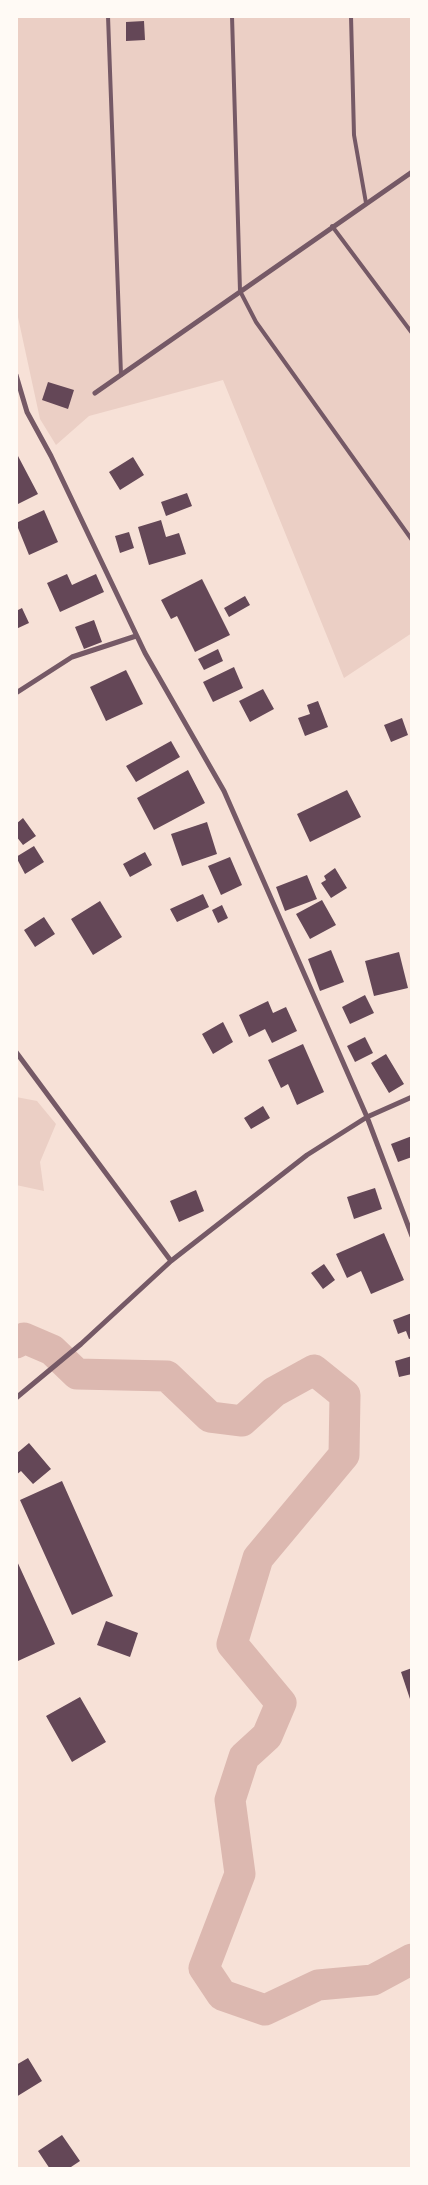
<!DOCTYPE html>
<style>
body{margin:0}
#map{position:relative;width:428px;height:2185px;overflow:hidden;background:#f7e1d7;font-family:"Golos Text",sans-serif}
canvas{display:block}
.frame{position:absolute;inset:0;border:18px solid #fffaf5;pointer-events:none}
</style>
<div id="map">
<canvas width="428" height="2185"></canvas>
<div class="frame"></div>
</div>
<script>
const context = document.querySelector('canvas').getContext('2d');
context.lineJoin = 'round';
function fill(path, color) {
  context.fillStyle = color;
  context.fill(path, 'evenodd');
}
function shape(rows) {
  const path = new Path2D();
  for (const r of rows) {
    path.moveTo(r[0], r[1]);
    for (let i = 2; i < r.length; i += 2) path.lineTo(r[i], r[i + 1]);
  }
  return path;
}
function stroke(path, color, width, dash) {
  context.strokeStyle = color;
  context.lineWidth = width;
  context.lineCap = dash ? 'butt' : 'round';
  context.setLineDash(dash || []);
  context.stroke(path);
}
fill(shape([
 [16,16,412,16,412,633,344,678,223,380,89,416,56,445,40,419,16,308],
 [16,1097,37,1101,56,1124,40,1162,44,1191,16,1185]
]), '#ebcfc5');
stroke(shape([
 [16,1343,24,1338,52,1350,77,1374,167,1376,210,1417,242,1421,274,1392,314,1370,345,1395,344,1455,258,1558,232,1644,281,1703,267,1736,244,1757,230,1800,240,1874,204,1968,222,1995,265,2010,318,1985,373,1980,412,1959]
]), '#dcb8b0', 31);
fill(shape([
 [144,21,145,40,126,41,126,22],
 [48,382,74,390,68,409,42,400],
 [18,456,38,494,16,505,16,457],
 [133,457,144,475,120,490,109,472],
 [187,493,192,506,166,516,161,502],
 [44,510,58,542,29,555,16,523],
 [161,520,166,537,179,533,186,554,149,565,138,527],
 [129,532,134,548,120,553,115,536],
 [67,574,72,585,96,574,104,592,60,612,47,583],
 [202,579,230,635,195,652,177,616,171,619,161,600],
 [245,596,250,605,229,617,224,608],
 [22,608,29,623,16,629,16,611],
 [94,620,102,642,84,649,75,627],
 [218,649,223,661,204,670,198,659],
 [234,667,243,688,213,702,203,682],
 [126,670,143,704,106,721,90,687],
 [263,689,274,709,250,722,239,701],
 [318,701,328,727,305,736,298,718,310,714,307,705],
 [402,718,408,735,391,742,384,725],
 [171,741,180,757,136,782,126,766],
 [188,770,205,803,154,830,137,798],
 [347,790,361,817,310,842,297,814],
 [23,818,36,836,23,845,16,836,16,824],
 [207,822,217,854,182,866,171,834],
 [34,846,44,862,25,874,16,857],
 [145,852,152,865,130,877,123,864],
 [230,857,242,885,221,895,208,866],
 [335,868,347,888,331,898,321,883,326,880,324,876],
 [307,875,317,899,285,911,276,887],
 [203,894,209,907,177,922,170,909],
 [322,900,336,925,310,939,296,914],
 [100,901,122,937,93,955,71,919],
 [222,905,228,918,218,923,212,910],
 [44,917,55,934,35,947,24,930],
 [331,950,344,982,320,991,308,959],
 [399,952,408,988,374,996,365,961],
 [365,995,374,1013,350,1024,342,1007],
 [268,1001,273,1013,286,1007,297,1031,272,1043,265,1029,249,1037,239,1015],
 [223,1022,233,1042,213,1054,202,1034],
 [365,1037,373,1053,355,1062,347,1046],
 [303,1044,324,1092,297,1105,288,1084,281,1088,268,1060],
 [386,1054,404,1084,389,1093,371,1063],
 [263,1106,270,1118,251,1129,244,1118],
 [412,1136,412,1157,398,1162,391,1144],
 [375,1188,382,1209,354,1219,347,1197],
 [196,1190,204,1211,179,1222,170,1201],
 [384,1233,404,1280,371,1294,361,1271,347,1278,336,1254],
 [324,1264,335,1280,323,1289,311,1273],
 [412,1313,412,1338,409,1339,406,1331,398,1334,393,1320],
 [412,1356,412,1374,399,1377,395,1361],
 [29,1443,51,1469,33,1484,21,1471,16,1475,16,1454],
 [62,1481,113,1596,72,1615,20,1500],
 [16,1559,55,1644,18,1661,16,1657],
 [106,1621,138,1633,130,1657,97,1645],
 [412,1668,412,1702,411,1702,401,1672],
 [80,1697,106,1742,72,1762,46,1716],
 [28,2058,42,2081,16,2097,16,2065],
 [62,2135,80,2161,68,2169,50,2169,38,2151]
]), '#644757');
stroke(shape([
 [108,16,121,375],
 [232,16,240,291,256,322,412,540],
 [351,16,354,135,366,203],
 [332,226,412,333]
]), '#755966', 4);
stroke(shape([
 [16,375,27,412,51,456,145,653,224,791,367,1117,412,1236],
 [95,393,412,172],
 [16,693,72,657,136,636],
 [16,1052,171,1261],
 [16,1398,81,1344,171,1261,307,1155,367,1117,412,1097]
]), '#755966', 5);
</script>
